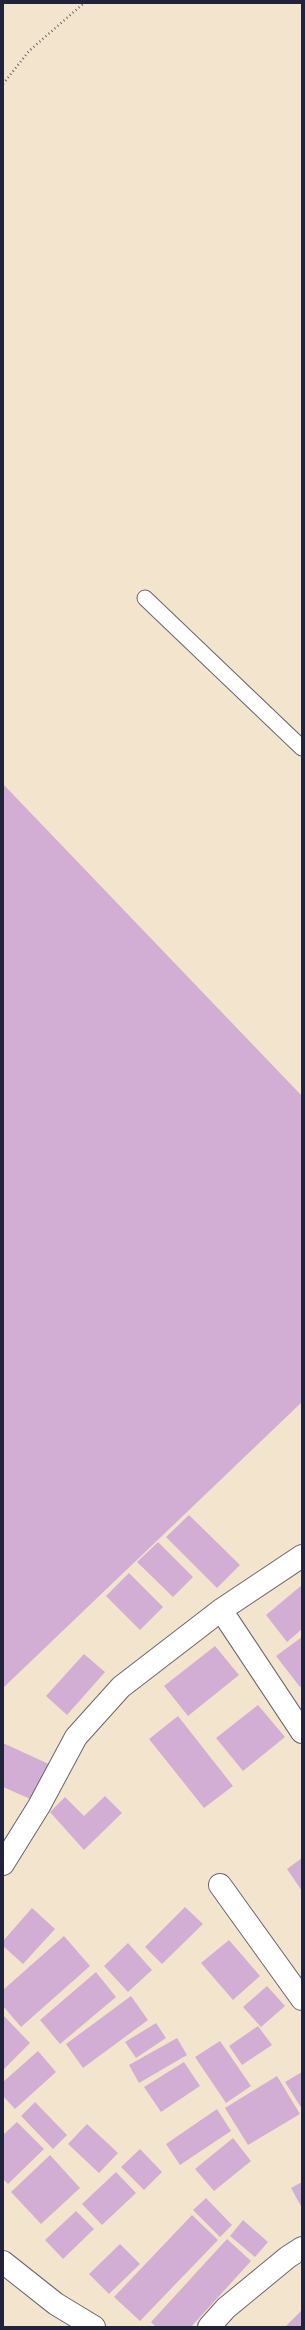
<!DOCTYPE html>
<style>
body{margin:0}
#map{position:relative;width:305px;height:2330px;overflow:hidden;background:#f3e5cd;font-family:Mynerve,sans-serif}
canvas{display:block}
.frame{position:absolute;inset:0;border:4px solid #22223b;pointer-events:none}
</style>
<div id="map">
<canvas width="305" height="2330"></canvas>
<div class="frame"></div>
</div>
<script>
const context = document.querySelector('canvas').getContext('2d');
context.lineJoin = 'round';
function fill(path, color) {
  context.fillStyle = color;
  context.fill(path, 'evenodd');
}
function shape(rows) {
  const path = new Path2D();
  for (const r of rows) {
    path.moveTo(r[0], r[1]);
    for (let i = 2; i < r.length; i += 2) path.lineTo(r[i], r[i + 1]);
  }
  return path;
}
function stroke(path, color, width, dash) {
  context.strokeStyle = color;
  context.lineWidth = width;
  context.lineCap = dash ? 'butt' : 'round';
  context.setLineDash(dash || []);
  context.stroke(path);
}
fill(shape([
 [3,784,302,1096,302,1402,3,1688],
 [189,1515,240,1565,217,1588,166,1537],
 [158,1542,193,1577,173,1597,137,1562],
 [129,1573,163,1607,140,1630,106,1596],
 [302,1585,302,1629,287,1642,266,1615],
 [302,1637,302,1686,300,1687,276,1656],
 [215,1646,239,1675,188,1716,164,1686],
 [84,1654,105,1672,67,1715,46,1696],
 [258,1705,285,1737,243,1771,216,1738],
 [178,1716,233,1786,204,1808,149,1739],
 [3,1743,53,1766,37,1802,3,1787],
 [105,1796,122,1813,84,1850,50,1812,65,1797,84,1816],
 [302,1858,302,1891,287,1869],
 [185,1907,203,1924,162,1964,145,1947],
 [32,1908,55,1929,23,1964,3,1946,3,1941],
 [64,1936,90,1966,21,2027,3,2006,3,1990],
 [229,1940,260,1976,233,2000,201,1963],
 [128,1943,152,1970,128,1992,104,1966],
 [96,1972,116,1997,60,2044,40,2020],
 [267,1986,285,2006,261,2027,243,2007],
 [131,1996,148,2020,83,2068,66,2044],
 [3,2015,30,2043,3,2070],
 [156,2023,166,2038,136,2058,125,2042],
 [258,2026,272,2045,242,2065,229,2046],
 [177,2038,187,2055,139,2083,129,2065],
 [220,2041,251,2086,226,2103,195,2057],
 [38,2051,56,2072,15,2109,3,2096,3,2082],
 [184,2062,200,2086,161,2112,144,2087],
 [302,2072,302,2109,285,2082],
 [277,2076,300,2114,248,2145,225,2108],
 [35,2102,67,2135,53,2149,21,2116],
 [217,2109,231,2131,180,2165,166,2144],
 [17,2122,44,2149,8,2184,3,2179,3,2135],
 [87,2124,118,2153,99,2173,68,2144],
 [233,2138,251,2161,214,2191,195,2169],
 [140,2149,162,2172,144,2190,121,2167],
 [50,2155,80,2188,41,2224,11,2192],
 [116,2172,136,2193,102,2225,82,2204],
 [302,2182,302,2208,291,2188],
 [206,2198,232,2225,220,2237,193,2210],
 [76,2211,94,2229,63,2259,45,2240],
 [192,2215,218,2240,140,2321,114,2297],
 [243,2220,268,2242,255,2257,230,2236],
 [227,2239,251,2261,191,2327,156,2327,151,2322],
 [120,2244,140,2264,109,2294,89,2274],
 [302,2310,302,2327,285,2327]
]), '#d2aed5');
const lane = shape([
 [145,598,302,748]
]);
const street = shape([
 [221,1610,302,1732],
 [3,1864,39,1806,76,1737,121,1687,221,1610,302,1556],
 [220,1885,302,1999],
 [3,2262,56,2304,94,2327],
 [209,2327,226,2308,288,2257,302,2248]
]);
stroke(lane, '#6b666e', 17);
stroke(street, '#6b666e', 24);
stroke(shape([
 [3,84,29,51,84,3]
]), '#6b666e', 2.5, [1, 3]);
stroke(lane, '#fff', 15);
stroke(street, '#fff', 22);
</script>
